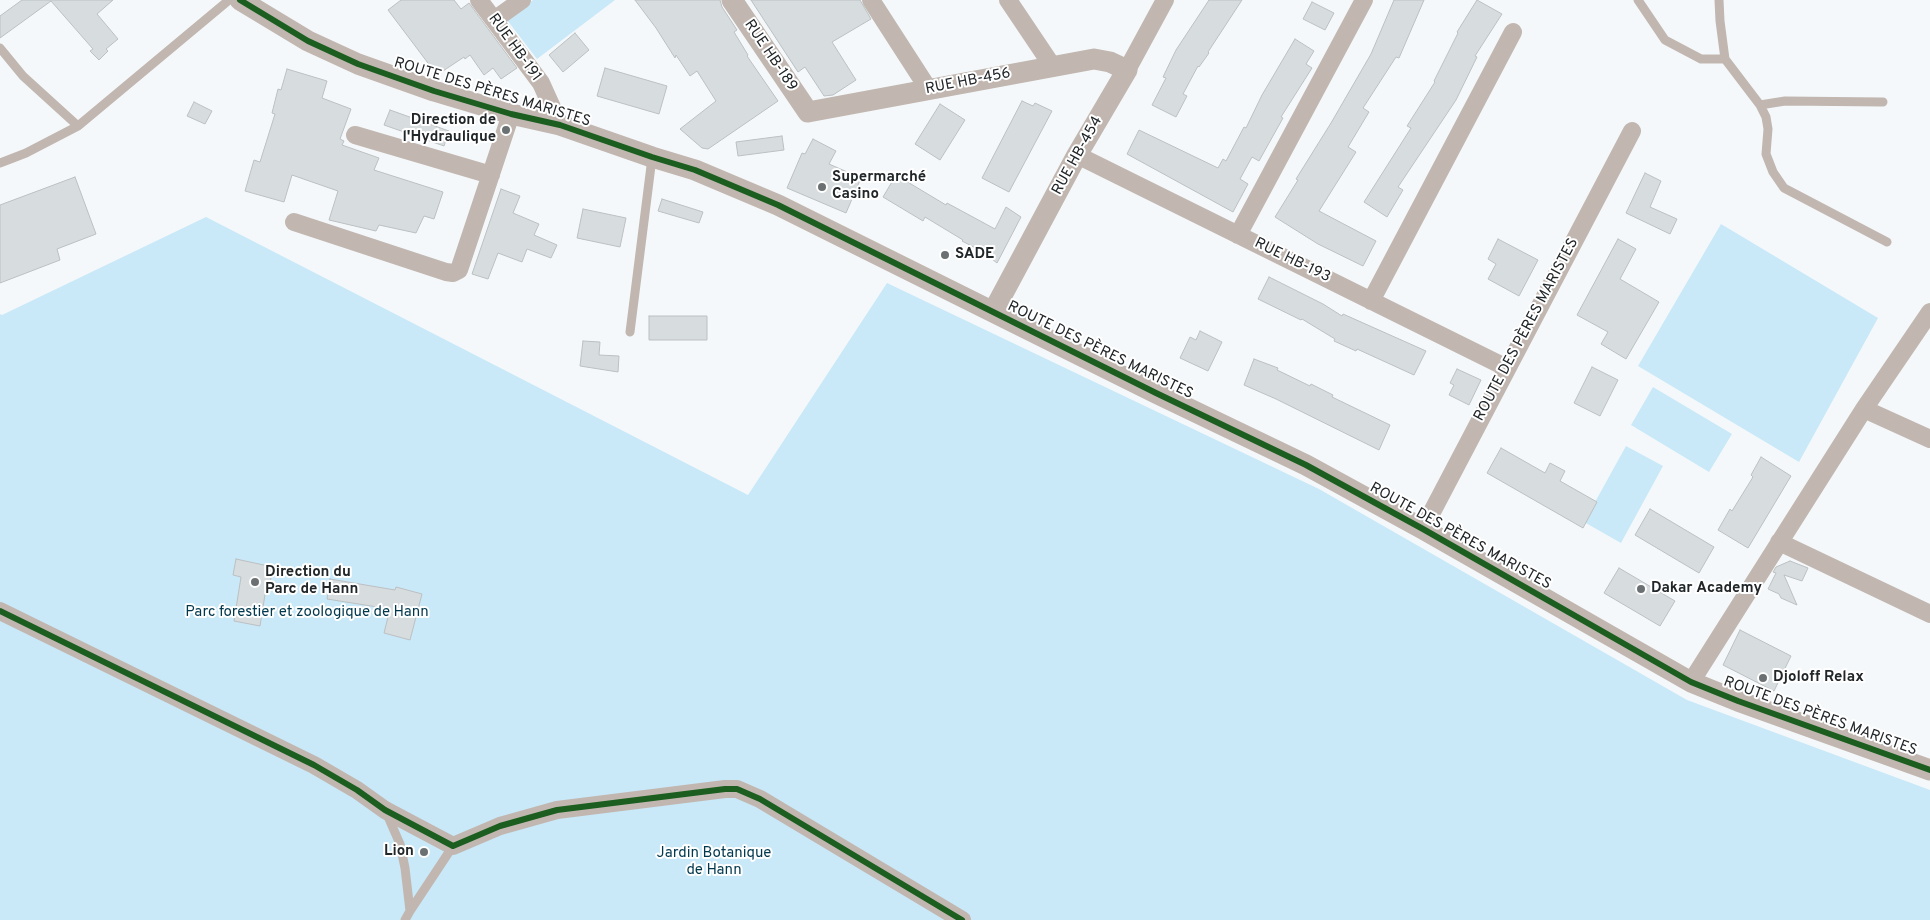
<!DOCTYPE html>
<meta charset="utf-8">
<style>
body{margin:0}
canvas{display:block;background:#f4f8fa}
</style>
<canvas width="1930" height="920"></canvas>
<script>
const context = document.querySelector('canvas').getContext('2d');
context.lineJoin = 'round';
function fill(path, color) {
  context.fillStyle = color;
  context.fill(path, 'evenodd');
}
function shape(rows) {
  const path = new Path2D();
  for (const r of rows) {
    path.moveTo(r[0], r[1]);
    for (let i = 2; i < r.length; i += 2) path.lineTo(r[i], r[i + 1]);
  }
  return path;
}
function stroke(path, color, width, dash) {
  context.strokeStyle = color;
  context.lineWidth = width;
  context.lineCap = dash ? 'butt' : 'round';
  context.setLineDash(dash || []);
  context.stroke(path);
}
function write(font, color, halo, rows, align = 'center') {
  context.font = font + ' Overpass,sans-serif';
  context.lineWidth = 4;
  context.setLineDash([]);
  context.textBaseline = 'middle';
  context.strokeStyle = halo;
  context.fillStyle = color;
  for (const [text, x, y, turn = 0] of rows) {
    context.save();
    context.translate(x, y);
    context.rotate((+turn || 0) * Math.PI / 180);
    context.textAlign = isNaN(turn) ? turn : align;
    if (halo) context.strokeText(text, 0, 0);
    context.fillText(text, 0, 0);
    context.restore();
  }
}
fill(shape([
 [533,0,615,0,537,59,507,20],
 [206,217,748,495,887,283,1319,489,1687,700,1930,790,1930,920,0,920,0,314,2,315],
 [1721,224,1878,318,1799,462,1638,366],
 [1653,387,1732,434,1709,472,1631,425],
 [1626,446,1663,466,1621,543,1584,522]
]), '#c9e9f9');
const building = shape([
 [22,0,113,0,97,14,118,39,106,49,108,51,99,60,90,51,93,49,51,1,0,38,0,16,22,0],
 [401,0,454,0,461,9,469,3,517,68,501,79,493,68,484,75,470,55,465,59,464,57,437,75,388,10,401,0],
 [635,0,720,0,722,7,737,30,734,32,748,55,747,56,778,101,708,149,702,148,680,129,716,101,697,71,690,76,676,55,675,58,656,28,635,0],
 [751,0,860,0,871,19,832,42,856,80,833,95,824,96,805,67,798,72,751,0],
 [1209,0,1242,0,1208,52,1209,53,1199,67,1198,66,1183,94,1187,96,1176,117,1152,105,1166,78,1163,77,1176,50,1209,0],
 [1394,0,1424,0,1399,58,1396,57,1363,108,1369,112,1348,147,1356,152,1319,211,1376,241,1363,266,1318,244,1275,217,1298,180,1296,179,1331,123,1371,54,1394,0],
 [1477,0,1502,14,1475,56,1477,57,1456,100,1398,187,1403,190,1387,217,1364,202,1411,128,1407,126,1435,82,1434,81,1458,33,1457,32,1477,0],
 [1312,2,1334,13,1325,30,1303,19,1312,2],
 [575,33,589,50,563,72,549,55,575,33],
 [1295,39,1314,51,1306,64,1312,68,1281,117,1283,118,1259,161,1252,157,1240,179,1248,184,1233,212,1127,154,1139,130,1218,168,1223,159,1226,161,1244,127,1246,128,1262,95,1295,39],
 [605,68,667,86,659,114,597,96,605,68],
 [287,69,327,81,322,98,351,109,340,139,344,141,342,145,379,158,374,170,443,192,434,219,424,216,416,233,379,225,376,231,329,220,338,191,292,175,284,202,245,191,254,160,260,162,275,114,272,113,278,89,281,90,287,69],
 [1022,101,1033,106,1035,103,1052,111,1009,192,982,178,1022,101],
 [194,102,212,111,205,124,187,116,194,102],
 [940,104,965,120,940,160,915,144,940,104],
 [390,110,449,131,444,146,384,125,390,110],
 [782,136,784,150,738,156,736,142,782,136],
 [813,139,836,151,829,164,861,178,846,213,787,188,802,153,805,154,813,139],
 [1645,173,1661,181,1650,207,1677,219,1670,234,1626,213,1645,173],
 [896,175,946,205,947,203,995,229,1006,207,1021,217,997,263,983,252,962,241,963,240,925,217,923,221,883,197,896,175],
 [75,177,96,234,57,249,60,260,0,283,0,205,75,177],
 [501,189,520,196,513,213,539,224,534,235,557,245,551,258,527,249,522,262,498,253,488,279,472,274,501,189],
 [662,199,703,212,699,223,658,211,662,199],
 [583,209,626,218,620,247,577,238,583,209],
 [1498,239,1538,260,1519,296,1488,279,1496,264,1488,259,1498,239],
 [1618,239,1636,249,1620,279,1659,302,1626,359,1601,344,1608,332,1577,315,1618,239],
 [1269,277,1323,304,1342,316,1343,314,1426,351,1414,375,1357,349,1356,351,1334,341,1335,339,1302,319,1301,320,1258,299,1269,277],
 [649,316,707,316,707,340,649,340,649,316],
 [1200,331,1222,342,1208,371,1180,358,1190,337,1196,340,1200,331],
 [583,341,600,342,599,355,619,356,618,372,580,366,583,341],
 [1254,359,1278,368,1277,370,1310,386,1311,384,1333,395,1332,397,1390,425,1379,450,1276,399,1244,385,1254,359],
 [1592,367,1618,380,1600,416,1574,403,1592,367],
 [1457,369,1481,380,1469,405,1449,395,1454,385,1450,383,1457,369],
 [1501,448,1545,473,1550,463,1565,471,1560,481,1597,502,1583,528,1487,473,1501,448],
 [1761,457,1791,476,1748,548,1718,530,1730,509,1732,511,1753,477,1751,475,1761,457],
 [1650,509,1714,547,1699,573,1635,535,1650,509],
 [236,559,273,567,270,583,267,582,260,626,234,621,241,577,233,575,236,559],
 [1790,561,1808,568,1802,581,1784,575,1797,605,1781,598,1779,594,1768,589,1776,573,1773,572,1776,567,1790,561],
 [1619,568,1675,601,1660,626,1604,593,1619,568],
 [330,579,395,590,396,587,422,594,410,640,384,633,390,609,327,599,330,579],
 [1740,630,1791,656,1774,691,1723,665,1740,630]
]);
fill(building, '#d7dcde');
stroke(building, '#bcc0c2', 1);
stroke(shape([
 [1638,0,1665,40,1701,59,1725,59],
 [1719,0,1720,21,1725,59,1760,105,1766,117,1768,129,1766,154,1773,172,1784,188,1887,242],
 [0,48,23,76,78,126],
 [1760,105,1785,101,1883,102],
 [0,163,26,153,78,126,229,0],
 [630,332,652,158],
 [386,812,400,844,405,868,410,911,405,920],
 [410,911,453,846]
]), '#c1b7b0', 9);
stroke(shape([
 [479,0,541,83,560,125],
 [871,0,929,90],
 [1008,0,1053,67],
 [494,20,522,0],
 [1127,70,1165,0],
 [355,135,491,175],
 [1077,155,1507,368],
 [294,222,446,272,453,273,459,270,511,114],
 [1238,235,1364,0],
 [1371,301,1513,32],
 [1864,409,1930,439],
 [1423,529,1632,131],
 [1779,542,1930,614],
 [0,611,314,765,357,790,385,810,453,846,500,826,557,810,725,789,737,789,760,799,962,920],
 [1691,682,1864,409,1930,312]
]), '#c1b7b0', 18);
stroke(shape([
 [240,0,308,41,358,64,434,91,511,114,560,125,652,157,695,170,778,205,1156,393,1306,465,1423,529,1691,682,1738,701,1930,770],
 [732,0,808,112,1094,59,1110,62,1127,70,1077,155,993,312]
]), '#c1b7b0', 21);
stroke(shape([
 [240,0,308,41,358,64,434,91,511,114,560,125,652,157,695,170,778,205,1156,393,1306,465,1423,529,1691,682,1738,701,1930,770],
 [0,611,314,765,357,790,385,810,453,846,500,826,557,810,725,789,737,789,760,799,962,920]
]), '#1b5e20', 6);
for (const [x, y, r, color] of [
 [506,130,5,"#6b7072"],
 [822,187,5,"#6b7072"],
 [945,255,5,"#6b7072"],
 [255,582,5,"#6b7072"],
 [1641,589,5,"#6b7072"],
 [1763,678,5,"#6b7072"],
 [424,852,5,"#6b7072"]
]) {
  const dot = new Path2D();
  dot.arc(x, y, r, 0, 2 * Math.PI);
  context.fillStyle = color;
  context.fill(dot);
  stroke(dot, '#fff', 2);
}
write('15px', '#212629', '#fff', [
 ["RUE HB-191",514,48,54],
 ["RUE HB-189",770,56,56],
 ["RUE HB-456",968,82,-11],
 ["ROUTE DES PÈRES MARISTES",492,93,17],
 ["RUE HB-454",1078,156,-61],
 ["RUE HB-193",1292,261,26],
 ["ROUTE DES PÈRES MARISTES",1527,330,-62],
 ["ROUTE DES PÈRES MARISTES",1100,351,26],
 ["ROUTE DES PÈRES MARISTES",1460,537,29],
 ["ROUTE DES PÈRES MARISTES",1820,717,20]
]);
write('bold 15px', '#212629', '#fff', [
 ["Direction de",496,121,"right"],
 ["l'Hydraulique",496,138,"right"],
 ["Supermarché",832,178],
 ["Casino",832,195],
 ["SADE",955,255],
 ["Direction du",265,573],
 ["Parc de Hann",265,590],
 ["Dakar Academy",1651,589],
 ["Djoloff Relax",1773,678],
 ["Lion",414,852,"right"]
], 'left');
write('15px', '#00384e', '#fff', [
 ["Parc forestier et zoologique de Hann",307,613],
 ["Jardin Botanique",714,854],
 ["de Hann",714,871]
]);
</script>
